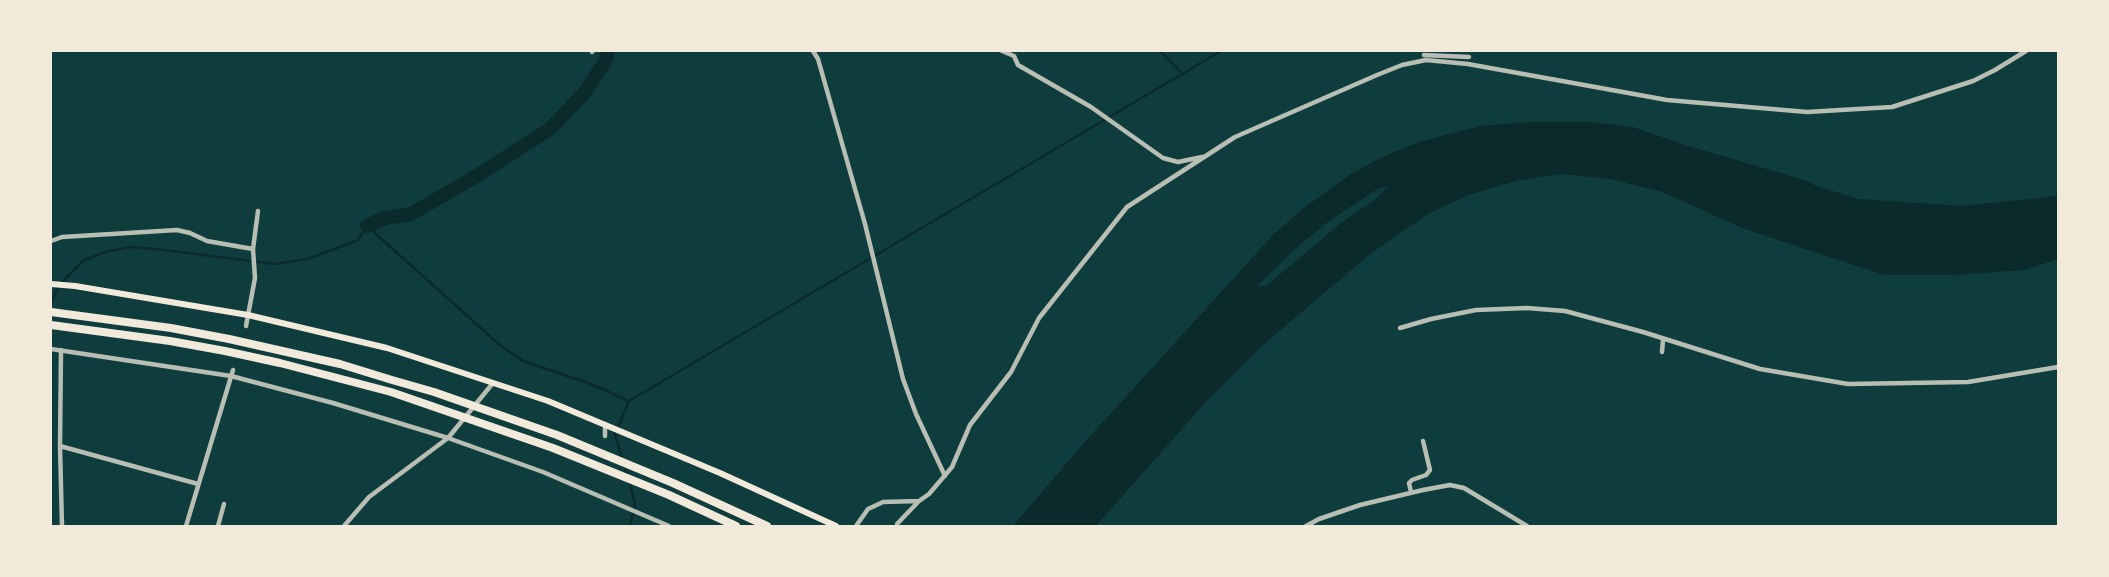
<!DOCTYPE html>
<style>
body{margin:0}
#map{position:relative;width:2109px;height:577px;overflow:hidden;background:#0f3d3e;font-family:"PT Serif",serif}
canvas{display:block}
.frame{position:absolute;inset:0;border:52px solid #f1e9da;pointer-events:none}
</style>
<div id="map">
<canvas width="2109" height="577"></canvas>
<div class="frame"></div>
</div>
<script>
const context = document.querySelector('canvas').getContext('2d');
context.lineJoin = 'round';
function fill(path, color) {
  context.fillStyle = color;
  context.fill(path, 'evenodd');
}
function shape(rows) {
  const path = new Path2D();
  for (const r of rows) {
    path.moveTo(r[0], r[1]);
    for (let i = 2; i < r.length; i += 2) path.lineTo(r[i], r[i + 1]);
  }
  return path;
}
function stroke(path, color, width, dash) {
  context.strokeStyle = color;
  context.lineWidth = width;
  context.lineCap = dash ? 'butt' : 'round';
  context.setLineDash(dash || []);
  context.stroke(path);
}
fill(shape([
 [1527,122,1590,122,1633,127,1685,145,1808,181,1816,186,1859,199,1962,206,2058,196,2058,259,2024,270,1954,275,1884,275,1742,228,1662,192,1611,179,1562,174,1520,180,1468,195,1428,214,1370,254,1264,344,1203,405,1096,526,1013,526,1083,444,1274,234,1305,207,1351,174,1380,158,1422,141,1481,126],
 [1389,185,1377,198,1341,223,1266,286,1257,286,1296,248,1329,221,1376,190]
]), '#0a2a2b');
stroke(shape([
 [1160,51,1183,74],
 [61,283,83,261,105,252,130,247,156,249,274,264,308,259,358,240,367,226,501,346,523,361,591,384,629,401],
 [51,304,58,287],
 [622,459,615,434,629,401,1221,51],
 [624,465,627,476],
 [629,481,635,504,630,526]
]), '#0a2a2b', 2.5);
stroke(shape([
 [367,226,385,218,411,214,480,174,551,128,585,92,605,62,608,51]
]), '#0a2a2b', 14);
stroke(shape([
 [813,51,818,59,865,224,903,379,916,414,945,476],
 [1002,51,1014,56,1018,65,1091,107,1163,158,1178,162,1202,157],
 [592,52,593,51],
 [1424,55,1469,57],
 [51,241,62,237,177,230,190,233,207,241,253,249],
 [246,326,255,278,253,249,258,211],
 [1400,328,1431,319,1476,310,1527,308,1565,311,1643,332,1760,369,1848,384,1968,382,2058,367],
 [51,349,231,376,333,403,448,438,543,472,669,526],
 [61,350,60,446,62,526],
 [1662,352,1663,340],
 [605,424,605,436],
 [60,446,198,484],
 [1411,492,1409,483,1412,480,1426,475,1430,470,1423,441],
 [897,524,919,501,929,494,952,467,970,425,1011,372,1039,318,1127,207,1235,137,1377,75,1402,65,1426,60,1468,64,1667,100,1807,112,1892,107,1973,81,1995,70,2026,51],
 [186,526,233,370],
 [218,526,224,504],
 [344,526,369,497,448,438,493,383],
 [856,526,868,509,883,502,919,501],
 [1306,526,1319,519,1360,505,1423,490,1450,485,1464,488,1527,526]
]), '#b8beb3', 4.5);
stroke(shape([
 [51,284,75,286,248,315,387,348,548,401,720,473,836,526]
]), '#f1e9da', 6);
stroke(shape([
 [51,312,171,328,229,339,340,364,392,380,434,392,557,435,673,483,767,526],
 [51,325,170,341,225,351,280,363,391,392,553,448,669,495,736,526]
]), '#f1e9da', 8);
</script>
